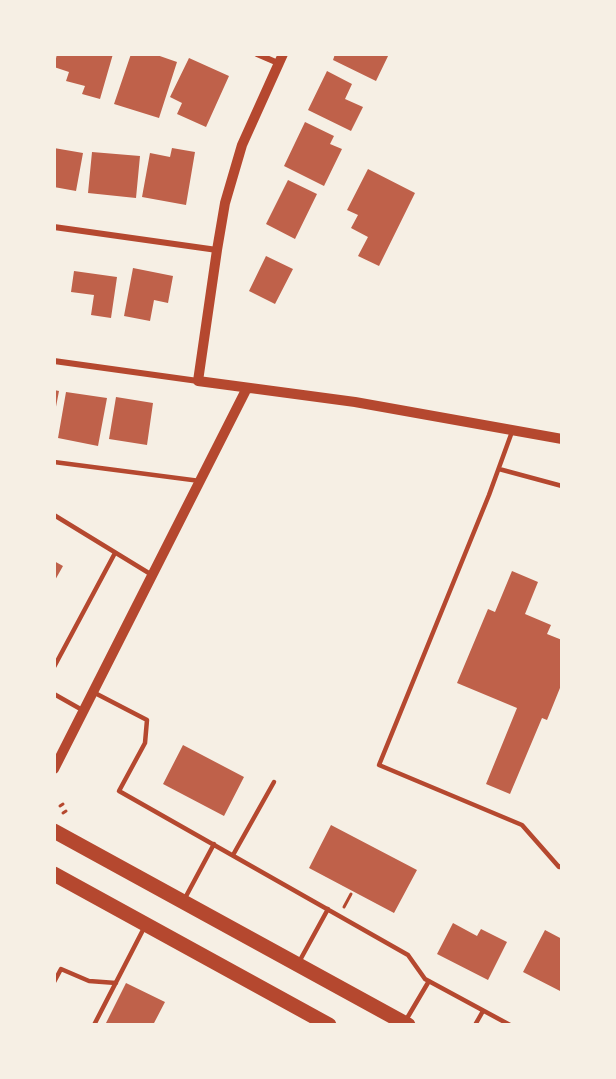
<!DOCTYPE html>
<style>
body{margin:0}
#map{position:relative;width:616px;height:1079px;overflow:hidden;background:#f6efe4;font-family:Literata,serif}
canvas{display:block}
.frame{position:absolute;inset:0;border:56px solid #f6efe4;pointer-events:none}
</style>
<div id="map">
<canvas width="616" height="1079"></canvas>
<div class="frame"></div>
</div>
<script>
const context = document.querySelector('canvas').getContext('2d');
context.lineJoin = 'round';
function fill(path, color) {
  context.fillStyle = color;
  context.fill(path, 'evenodd');
}
function shape(rows) {
  const path = new Path2D();
  for (const r of rows) {
    path.moveTo(r[0], r[1]);
    for (let i = 2; i < r.length; i += 2) path.lineTo(r[i], r[i + 1]);
  }
  return path;
}
function stroke(path, color, width, dash) {
  context.strokeStyle = color;
  context.lineWidth = width;
  context.lineCap = dash ? 'butt' : 'round';
  context.setLineDash(dash || []);
  context.stroke(path);
}
fill(shape([
 [57,54,113,54,100,99,82,94,85,86,66,81,69,72,54,67],
 [131,54,154,54,177,62,159,118,114,104],
 [335,54,389,54,376,81,333,60],
 [189,58,229,76,206,127,177,114,182,103,170,97],
 [327,71,352,84,345,99,363,107,351,131,308,110],
 [305,122,334,136,330,144,342,149,324,186,284,166],
 [54,148,83,153,76,191,54,187],
 [172,148,195,152,186,205,142,197,150,153,170,157],
 [92,152,140,156,136,198,88,193],
 [368,169,415,193,379,266,358,256,368,237,351,228,358,215,347,210],
 [288,180,317,194,295,239,266,224],
 [266,256,293,269,275,304,249,291],
 [133,268,173,276,168,303,154,300,150,321,124,316],
 [74,271,117,277,111,318,91,315,94,295,71,292],
 [54,390,59,391,55,412,54,412],
 [66,392,107,398,98,446,58,438],
 [116,397,153,403,147,445,109,439],
 [54,561,63,566,54,582],
 [512,571,538,582,525,614,551,625,547,634,562,640,562,683,547,720,542,718,510,794,486,784,517,708,457,683,488,609,495,612],
 [183,745,244,777,224,816,163,784],
 [331,825,417,870,394,913,309,868],
 [453,923,477,936,481,929,507,942,488,980,437,954],
 [545,930,562,939,562,992,523,972],
 [126,983,165,1002,153,1025,105,1025]
]), '#bf614a');
stroke(shape([
 [60,806,63,804],
 [63,813,66,811],
 [344,907,351,894]
]), '#b5482f', 3);
stroke(shape([
 [513,429,489,495,379,765,522,825,559,867,562,866],
 [54,462,200,481],
 [499,469,562,486],
 [54,515,152,575],
 [54,667,115,553],
 [93,692,147,720,145,743,119,791,408,955,425,979,510,1025],
 [54,694,84,711],
 [233,855,274,782],
 [184,900,214,844],
 [299,962,328,909],
 [54,982,61,969,89,981,116,983],
 [406,1020,429,981],
 [94,1025,144,928],
 [475,1025,483,1011]
]), '#b5482f', 4.5);
stroke(shape([
 [257,54,278,63],
 [54,227,217,250],
 [54,361,198,381]
]), '#b5482f', 6);
stroke(shape([
 [283,54,242,145,225,203,217,250,198,381,355,402,562,439],
 [54,769,247,388]
]), '#b5482f', 10);
stroke(shape([
 [54,831,408,1025],
 [54,874,329,1025]
]), '#b5482f', 15);
</script>
